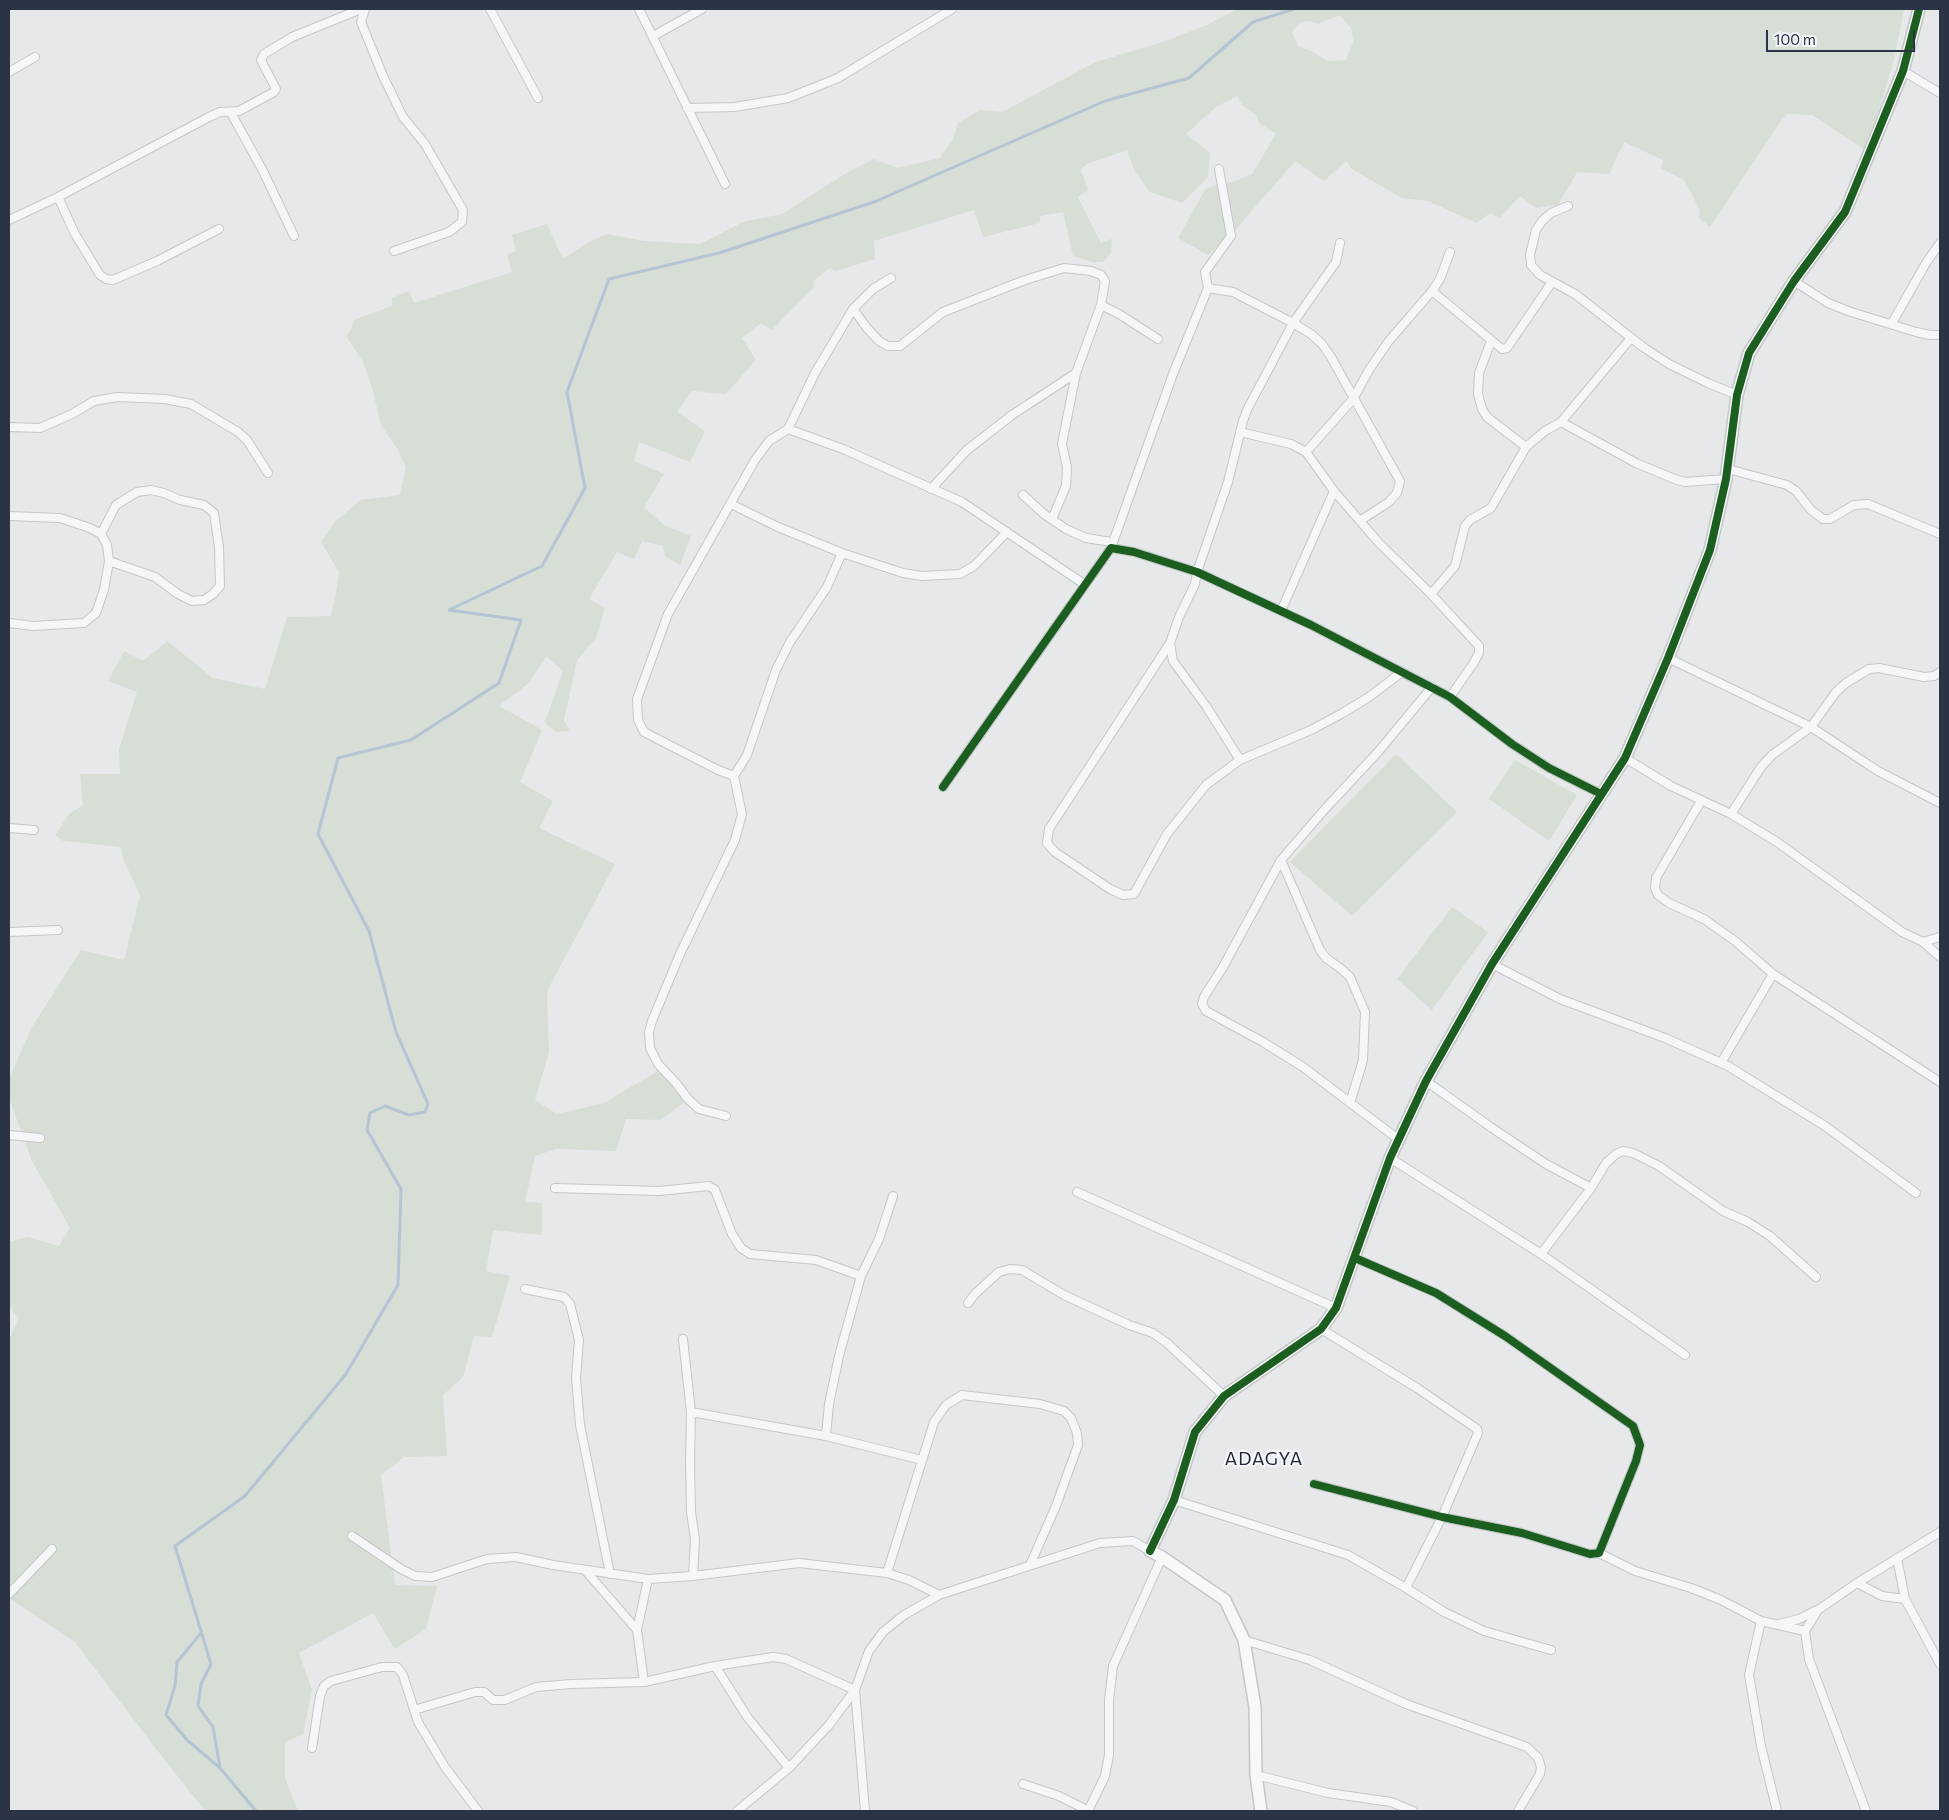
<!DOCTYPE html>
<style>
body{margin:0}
#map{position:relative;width:1949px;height:1820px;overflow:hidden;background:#e6e8ea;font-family:Commissioner,sans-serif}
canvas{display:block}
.frame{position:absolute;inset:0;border:10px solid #2b3445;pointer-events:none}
.scale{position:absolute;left:1766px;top:30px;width:149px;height:22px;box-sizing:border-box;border:2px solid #2b3445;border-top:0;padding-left:6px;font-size:15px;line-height:18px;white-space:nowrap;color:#2b3445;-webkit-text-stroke:4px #f4f6f9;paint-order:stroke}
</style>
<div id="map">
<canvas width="1949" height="1820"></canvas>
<div class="frame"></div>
<div class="scale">100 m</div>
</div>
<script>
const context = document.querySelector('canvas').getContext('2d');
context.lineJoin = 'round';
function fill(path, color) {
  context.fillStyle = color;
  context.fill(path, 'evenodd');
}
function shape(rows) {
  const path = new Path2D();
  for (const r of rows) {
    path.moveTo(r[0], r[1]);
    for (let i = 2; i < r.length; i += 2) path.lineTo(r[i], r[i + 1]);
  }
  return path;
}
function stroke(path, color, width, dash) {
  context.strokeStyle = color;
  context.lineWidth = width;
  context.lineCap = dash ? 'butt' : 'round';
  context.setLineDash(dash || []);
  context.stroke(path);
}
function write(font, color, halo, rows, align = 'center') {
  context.font = font + ' Commissioner,sans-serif';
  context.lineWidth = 4.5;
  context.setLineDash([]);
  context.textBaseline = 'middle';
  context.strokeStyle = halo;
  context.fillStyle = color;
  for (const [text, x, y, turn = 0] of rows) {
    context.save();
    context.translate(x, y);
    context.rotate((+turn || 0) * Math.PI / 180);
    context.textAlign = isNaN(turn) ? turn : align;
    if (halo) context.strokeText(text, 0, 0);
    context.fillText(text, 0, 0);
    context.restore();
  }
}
fill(shape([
 [1237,9,1904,9,1895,56,1880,107,1863,149,1812,115,1786,114,1710,227,1699,218,1700,210,1684,180,1661,168,1663,160,1624,142,1609,174,1577,172,1558,205,1536,208,1520,196,1500,218,1490,213,1477,223,1428,201,1402,198,1352,169,1346,161,1324,181,1295,161,1237,228,1208,255,1178,238,1206,188,1235,181,1252,174,1276,134,1259,123,1256,115,1242,105,1237,96,1216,107,1186,134,1210,153,1208,177,1182,203,1150,192,1134,170,1127,150,1087,164,1081,170,1088,190,1078,197,1101,243,1112,239,1111,253,1103,262,1092,262,1073,256,1063,212,1040,216,1040,223,983,237,974,210,874,241,875,259,836,271,830,268,813,281,814,287,772,330,761,323,742,338,756,360,726,394,692,391,677,412,705,431,690,462,639,442,634,461,664,474,644,507,664,525,691,536,680,565,665,556,663,546,642,541,634,559,617,552,589,599,605,608,596,638,577,660,564,720,570,731,555,732,545,722,563,671,546,656,529,683,499,706,542,730,520,782,553,801,539,828,615,864,547,991,549,1052,535,1100,557,1114,604,1103,658,1071,671,1081,685,1102,660,1120,626,1119,616,1151,556,1149,535,1156,525,1202,542,1203,542,1235,493,1230,486,1271,510,1276,492,1337,474,1336,463,1377,443,1395,447,1456,404,1457,381,1475,395,1585,437,1586,426,1629,395,1649,373,1613,299,1653,312,1690,303,1734,285,1742,285,1778,298,1811,205,1811,153,1745,75,1642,9,1598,9,1339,19,1319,9,1305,9,1242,27,1237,59,1246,70,1228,32,1161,9,1098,9,1079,32,1027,81,950,124,960,140,896,122,856,121,847,63,841,55,835,69,814,83,805,80,774,120,774,119,749,137,692,108,681,124,651,143,661,167,641,213,678,265,689,287,617,331,616,336,593,339,572,321,542,334,523,360,500,400,495,406,467,398,450,381,425,372,387,363,362,346,336,352,328,354,320,392,306,392,298,409,291,414,303,512,272,507,254,516,251,512,235,547,224,563,259,590,241,608,234,643,241,700,244,743,222,782,214,848,172,874,159,898,168,940,158,953,139,958,123,980,110,1002,112,1096,62,1163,42,1207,25],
 [1340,15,1351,28,1354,40,1346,60,1327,61,1313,52,1298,46,1292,32,1299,23,1310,21,1318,24],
 [1396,754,1457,812,1352,916,1290,862],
 [1515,760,1577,795,1549,841,1489,799],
 [1452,907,1488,932,1432,1010,1397,979]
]), '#d6ded6');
stroke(shape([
 [201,1633,177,1662,175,1686,166,1715,187,1740,220,1768],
 [256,1811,220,1768,213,1727,198,1706,201,1684,211,1664,175,1546,245,1496,346,1374,398,1285,401,1189,367,1130,370,1113,385,1106,409,1115,425,1112,428,1104,396,1032,369,931,318,834,338,758,411,740,499,683,521,620,449,610,542,566,585,488,567,392,609,279,719,253,874,202,1105,101,1189,78,1253,22,1294,9]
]), '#b4c4d5', 3);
const street = shape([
 [365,9,361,22,383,76,403,117,425,144,463,210,462,222,449,232,394,251],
 [490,9,538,98],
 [639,9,725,184],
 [653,36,702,9],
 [1903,71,1940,93],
 [9,72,35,57],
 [687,108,735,107,788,98,838,78,952,9],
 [231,113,263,171,294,236],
 [58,197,75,234,100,275,106,279,113,280,157,261,219,229],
 [1568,206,1551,213,1542,221,1536,230,1530,255,1531,265,1540,275,1575,294,1643,347,1669,364,1708,383,1737,395],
 [9,220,58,197,209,117,220,112,239,111,274,92,276,89,261,60,264,54,292,37,361,9],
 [1450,252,1440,279,1432,291,1388,342,1369,370,1353,399,1306,452,1334,491,1379,543,1431,594,1479,646,1479,653,1473,664,1450,697],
 [1794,281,1828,303,1851,312,1916,332,1930,335,1940,335],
 [1208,288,1205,272,1231,236,1219,169],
 [1432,291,1502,349,1507,348,1552,282],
 [1101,305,1119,314,1158,339],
 [853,309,867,328,879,341,888,346,900,346,943,312,1025,280,1064,268,1091,271,1101,275,1105,281,1101,305,1076,373,1012,415,967,450,931,489],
 [1892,323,1926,263,1940,243],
 [1491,341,1479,373,1478,394,1482,409,1487,417,1526,447],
 [1561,422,1636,463,1677,480,1685,482,1726,479],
 [9,427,40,428,72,414,94,401,117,397,165,399,191,404,238,432,247,440,268,473],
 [788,429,843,449,962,502,1084,584],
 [1240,432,1291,444,1306,452],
 [1728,469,1787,485,1796,491,1811,510,1823,519,1830,519,1854,505,1868,504,1940,534],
 [1023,495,1044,514,1066,529,1086,538,1112,542],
 [731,504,778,527,842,553,903,573,922,576,960,574,974,566,1007,532],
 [9,516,60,518,90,528,101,534,107,545,109,561,104,590,96,613,84,623,33,626,9,623],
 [1052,519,1066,486,1067,467,1062,444,1076,373],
 [101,534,116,505,137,492,151,490,164,493,180,500,204,505,214,513,219,547,220,586,213,594,204,600,192,601,178,594,155,577,109,561],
 [1111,548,1173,374,1208,288,1233,292,1293,323,1311,334,1322,344,1331,357,1400,481,1397,493,1389,502,1361,520],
 [1431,594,1455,566,1465,526,1470,520,1491,508,1526,447,1545,431,1561,422,1631,338],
 [1281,611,1334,491],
 [1170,643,1049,829,1047,843,1055,852,1110,889,1123,895,1134,894,1167,834,1206,785,1240,760,1311,730,1341,714,1369,697,1402,672],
 [1668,658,1811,727,1878,771,1940,803],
 [1625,758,1671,786,1731,814,1777,842,1902,932,1923,942,1940,937],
 [1240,760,1206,706,1173,661,1170,643,1179,617,1195,584,1197,572,1228,482,1243,421,1247,410,1293,323,1336,262,1340,243],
 [734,776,718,770,644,732,638,720,637,699,668,614,755,460,769,441,788,429,815,373,853,309,873,289,891,278],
 [943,787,1111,548,1134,552,1197,572,1311,625,1450,697,1512,744,1549,768,1601,794],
 [1701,801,1656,878,1655,888,1658,895,1669,903,1704,919,1735,941,1773,974,1940,1082],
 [1731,814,1761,767,1772,755,1811,727,1836,692,1846,683,1869,669,1879,668,1924,677,1934,676,1940,672],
 [9,828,34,830],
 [1281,860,1320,950,1326,958,1340,968,1350,977,1365,1012,1363,1060,1350,1103],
 [9,932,58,930],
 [1923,942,1940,957],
 [1492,964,1560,999,1665,1038,1728,1066,1825,1126,1916,1193],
 [1721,1063,1773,974],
 [1426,1081,1492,1128,1546,1164,1591,1188],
 [726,1116,699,1109,688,1099,676,1083,658,1064,650,1048,649,1032,652,1021,680,954,735,840,742,814,734,776,747,755,776,670,790,642,827,587,842,553],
 [9,1135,40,1138],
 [1398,1139,1303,1067,1263,1042,1206,1011,1202,1004,1204,997,1223,967,1281,860,1325,809,1378,752,1432,687],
 [1390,1158,1541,1254,1685,1355],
 [555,1188,659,1191,709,1186,715,1190,732,1234,741,1248,750,1254,816,1260,861,1276],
 [1077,1192,1336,1308],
 [1541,1254,1591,1188,1606,1163,1616,1154,1623,1151,1633,1153,1659,1166,1723,1211,1748,1222,1770,1236,1816,1277],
 [525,1289,564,1297,570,1304,579,1340,576,1378,580,1425,610,1574],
 [968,1303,975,1294,999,1272,1010,1269,1022,1270,1064,1295,1129,1325,1153,1333,1167,1343,1224,1396],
 [1321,1329,1417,1388,1477,1429,1478,1433,1442,1517,1406,1588],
 [683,1339,691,1412,690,1463,691,1512,695,1539,693,1576],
 [691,1412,826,1436,922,1460],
 [826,1436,829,1404,839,1356,861,1276,879,1239,893,1196],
 [1314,1484,1442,1517,1522,1533,1590,1554,1599,1553,1636,1461,1640,1445,1633,1426,1505,1336,1436,1293,1355,1258],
 [1174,1500,1348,1555,1406,1588,1444,1612,1484,1631,1551,1650],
 [352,1536,401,1569,415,1576,432,1577,487,1559,516,1557,553,1565,648,1579,693,1576,799,1563,887,1573,909,1580,939,1595],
 [1599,1553,1635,1571,1691,1588,1721,1600,1761,1621,1805,1631],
 [1897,1558,1905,1599],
 [585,1570,637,1630],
 [887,1573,934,1422,946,1405,962,1395,1040,1404,1064,1411,1071,1418,1077,1433,1078,1445,1056,1506,1030,1565],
 [1857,1583,1882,1596,1905,1599,1940,1664],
 [9,1594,52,1549],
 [1761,1621,1749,1675,1761,1746,1777,1811],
 [1779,1624,1799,1619,1817,1610],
 [1244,1640,1310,1660,1406,1704,1527,1747,1538,1758,1541,1767,1540,1774,1518,1811],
 [715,1666,748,1718,789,1768],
 [644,1682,637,1630,648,1579],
 [414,1710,475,1692,484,1692,493,1700,505,1700,536,1687,571,1684,644,1682,715,1666,773,1657,786,1659,855,1690,865,1811],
 [312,1748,320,1696,324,1686,331,1681,382,1667,397,1667,403,1675,418,1722,445,1767,478,1811],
 [1256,1775,1328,1793,1391,1802,1413,1811],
 [1023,1784,1059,1796,1089,1811],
 [737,1811,789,1768,829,1725,855,1690,869,1651,883,1632,904,1615,939,1595,1100,1543,1133,1541,1150,1551],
 [1088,1811,1105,1776,1109,1755,1109,1700,1113,1666,1162,1557],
 [1866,1811,1809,1659,1805,1631,1818,1610,1857,1583,1940,1532]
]);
const secondary = shape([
 [1261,1811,1256,1775,1255,1707,1244,1640,1225,1600,1162,1557,1150,1551,1174,1500,1195,1432,1224,1396,1321,1329,1336,1308,1390,1158,1426,1081,1492,964,1625,758,1668,658,1710,550,1726,479,1737,395,1749,353,1794,281,1845,212,1903,71,1919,9]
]);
stroke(street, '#c4c6c8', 10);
stroke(secondary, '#c4c6c8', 14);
stroke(street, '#f5f6f7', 8);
stroke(secondary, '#f8f8f8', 11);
stroke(shape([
 [943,787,1111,548,1134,552,1197,572,1311,625,1450,697,1512,744,1549,768,1601,794],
 [1314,1484,1442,1517,1522,1533,1590,1554,1599,1553,1636,1461,1640,1445,1633,1426,1505,1336,1436,1293,1355,1258],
 [1150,1551,1174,1500,1195,1432,1224,1396,1321,1329,1336,1308,1390,1158,1426,1081,1492,964,1625,758,1668,658,1710,550,1726,479,1737,395,1749,353,1794,281,1845,212,1903,71,1919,9]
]), '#1b5e20', 8);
context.letterSpacing = '1px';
write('18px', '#1d2536', '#f4f6f9', [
 ["ADAGYA",1264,1459]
]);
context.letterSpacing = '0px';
</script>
